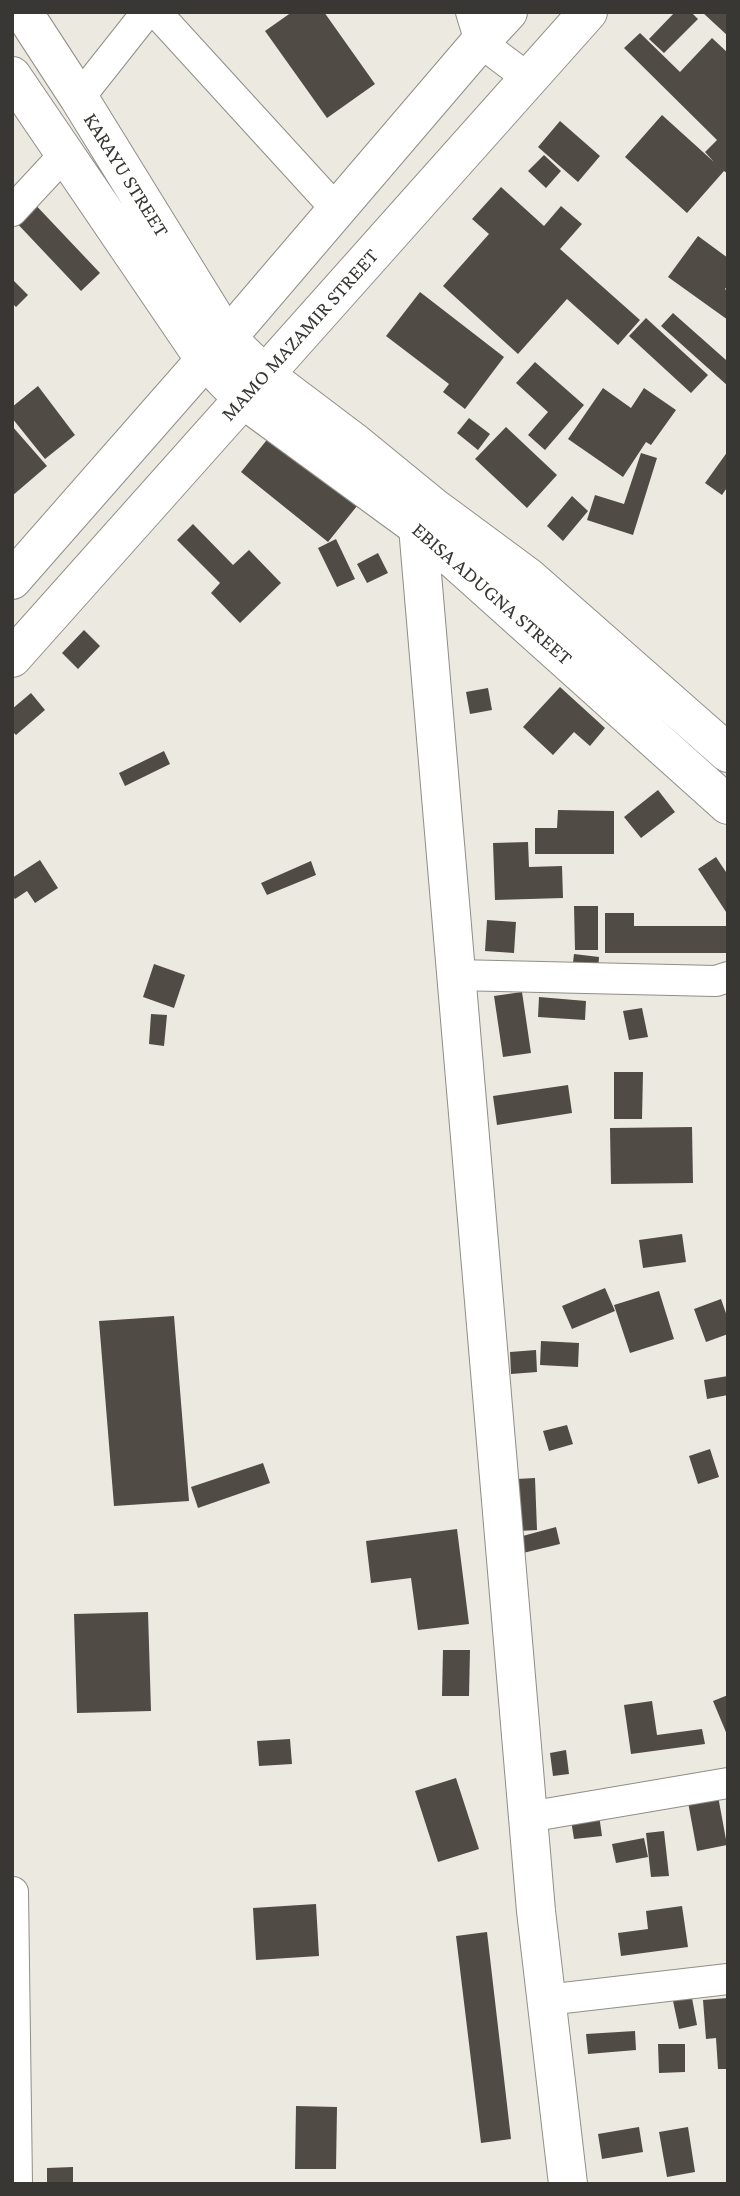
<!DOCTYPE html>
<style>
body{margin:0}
#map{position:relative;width:740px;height:2196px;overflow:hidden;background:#ece9e1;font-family:"Crimson Pro",serif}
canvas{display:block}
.frame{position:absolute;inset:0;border:14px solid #383733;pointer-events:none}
</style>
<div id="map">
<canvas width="740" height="2196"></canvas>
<div class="frame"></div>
</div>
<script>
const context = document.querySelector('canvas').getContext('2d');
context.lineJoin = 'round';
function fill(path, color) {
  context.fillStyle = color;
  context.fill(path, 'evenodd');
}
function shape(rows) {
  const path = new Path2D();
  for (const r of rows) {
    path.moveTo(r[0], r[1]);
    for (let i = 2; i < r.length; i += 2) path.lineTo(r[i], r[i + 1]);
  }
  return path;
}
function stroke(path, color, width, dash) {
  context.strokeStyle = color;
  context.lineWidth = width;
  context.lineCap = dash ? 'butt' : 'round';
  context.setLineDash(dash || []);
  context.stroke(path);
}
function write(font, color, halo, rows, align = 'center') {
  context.font = font + ' "Crimson Pro",serif';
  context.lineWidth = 7;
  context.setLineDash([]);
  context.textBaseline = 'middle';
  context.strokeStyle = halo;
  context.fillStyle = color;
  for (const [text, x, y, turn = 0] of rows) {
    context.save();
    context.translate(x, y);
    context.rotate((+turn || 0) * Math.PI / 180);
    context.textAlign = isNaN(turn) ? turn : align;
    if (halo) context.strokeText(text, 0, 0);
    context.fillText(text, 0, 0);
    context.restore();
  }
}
fill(shape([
 [292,12,324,12,375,84,327,118,265,31],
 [675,12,691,12,698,19,664,53,649,39],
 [702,12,728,12,728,36],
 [640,33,680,72,712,38,728,53,728,174,724,171,687,213,625,157,662,115,714,162,705,152,717,140,624,48],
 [560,121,600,156,578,182,538,147],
 [544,155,561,171,546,188,528,171],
 [501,187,544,226,561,206,582,224,560,249,640,320,618,345,567,299,518,354,443,286,489,234,472,219],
 [29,198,100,273,81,291,12,218],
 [698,236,728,258,728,285,725,289,728,292,728,320,668,277],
 [12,279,28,295,16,307,12,303],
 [420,292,504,357,465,409,443,392,449,384,386,336],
 [673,313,726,360,728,357,728,386,661,326],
 [646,318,708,375,691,393,629,336],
 [535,362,584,405,545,450,528,435,548,412,516,383],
 [38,386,75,435,45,459,12,418,12,407],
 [603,388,631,408,644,388,676,410,651,445,646,442,623,477,568,439],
 [469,418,490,434,478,450,457,433],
 [12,426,47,466,12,496],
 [506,427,557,475,527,508,475,459],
 [270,436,357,506,328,542,241,472],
 [728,451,728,486,722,495,705,483],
 [641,453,657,458,633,535,587,520,595,495,624,504],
 [572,496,588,511,563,541,547,526],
 [193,524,233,565,249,550,281,583,240,623,211,593,220,583,177,540],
 [336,539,355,579,337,587,318,548],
 [378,553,388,573,367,583,357,564],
 [84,630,100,646,78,669,62,653],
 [560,687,605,728,590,746,574,732,553,755,523,727],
 [488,688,492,710,470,714,466,692],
 [31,693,45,710,16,735,12,731,12,709],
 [164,751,170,764,125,786,119,773],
 [658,790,675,812,641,838,624,817],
 [558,810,614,811,614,854,535,854,535,828,557,828],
 [528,842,529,867,562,866,563,898,495,900,493,843],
 [716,857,728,875,728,915,698,869],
 [40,860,58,888,35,903,27,891,15,899,12,895,12,878],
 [311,861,316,875,267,895,261,883],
 [574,906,598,906,598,950,575,950],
 [605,913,634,913,634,926,728,926,728,953,605,953],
 [487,920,516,922,514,953,485,951],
 [574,954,599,957,598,973,572,971],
 [154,964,185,975,174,1008,143,997],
 [522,992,531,1053,503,1057,494,996],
 [539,997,586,1001,585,1020,538,1017],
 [642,1008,648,1037,629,1040,623,1011],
 [151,1014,167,1015,164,1046,149,1044],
 [614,1072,643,1072,642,1119,614,1119],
 [568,1085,572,1113,497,1125,493,1096],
 [692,1127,693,1183,611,1184,610,1128],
 [682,1234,686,1262,643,1268,639,1240],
 [605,1288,615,1311,572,1329,562,1306],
 [659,1291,674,1339,630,1353,614,1305],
 [721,1299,728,1319,728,1334,706,1342,694,1309],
 [174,1316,189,1501,114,1506,99,1321],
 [541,1341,579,1343,578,1367,540,1365],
 [536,1350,537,1372,511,1374,510,1352],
 [728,1376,728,1395,707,1399,704,1380],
 [567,1425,573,1444,549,1451,543,1431],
 [710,1449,719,1477,698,1484,689,1456],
 [263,1463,270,1483,198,1508,191,1487],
 [535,1478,537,1530,519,1531,516,1479],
 [556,1527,560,1544,523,1553,519,1537],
 [457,1529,469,1624,418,1630,411,1578,371,1583,366,1541],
 [148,1612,151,1711,77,1713,74,1614],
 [443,1650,470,1650,469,1696,442,1696],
 [728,1695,728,1737,713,1701],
 [652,1701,657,1735,702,1729,705,1744,631,1754,624,1705],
 [290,1739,292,1764,259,1766,257,1741],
 [566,1750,569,1774,553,1776,550,1753],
 [456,1778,479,1849,438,1862,415,1791],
 [718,1796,727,1845,697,1851,688,1802],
 [599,1815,602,1836,574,1839,571,1820],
 [664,1831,669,1876,651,1877,646,1833],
 [644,1838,648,1857,616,1863,612,1844],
 [316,1904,319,1956,256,1960,253,1908],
 [682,1906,688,1947,621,1956,618,1933,648,1929,646,1911],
 [487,1932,511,2139,481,2143,456,1936],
 [692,1998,697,2025,679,2029,673,2001],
 [728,1998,728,2069,718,2069,716,2038,706,2039,703,2000],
 [635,2031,636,2050,588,2054,586,2034],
 [658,2044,685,2044,685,2072,659,2073],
 [296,2106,337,2107,336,2169,295,2169],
 [639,2127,643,2152,602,2159,598,2134],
 [688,2127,695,2172,667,2177,659,2132],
 [73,2167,73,2184,47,2184,47,2168]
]), '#504b45');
const street = shape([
 [156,12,336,209],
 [471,12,480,42,529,79],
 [79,98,147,12],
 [12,211,64,155],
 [455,975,716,981,728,977],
 [528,1817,728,1783],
 [13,1892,17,2184],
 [546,2000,728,1979]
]);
const secondary = shape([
 [23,12,79,98,227,338,265,375,355,443,432,506,528,577,728,753],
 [12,76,205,360,243,399,418,527,728,805],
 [418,527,536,1911,568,2184]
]);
const primary = shape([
 [12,580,205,360,227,338,480,42,508,12],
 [12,658,588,12]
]);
stroke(street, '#908e87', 32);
stroke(secondary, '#908e87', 40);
stroke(primary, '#908e87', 40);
stroke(street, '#fff', 30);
stroke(secondary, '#fff', 38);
stroke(primary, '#fff', 38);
write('21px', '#383733', '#fff', [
 ["KARAYU STREET",126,175,58],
 ["MAMO MAZAMIR STREET",300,335,-48],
 ["EBISA ADUGNA STREET",492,594,41]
]);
</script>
